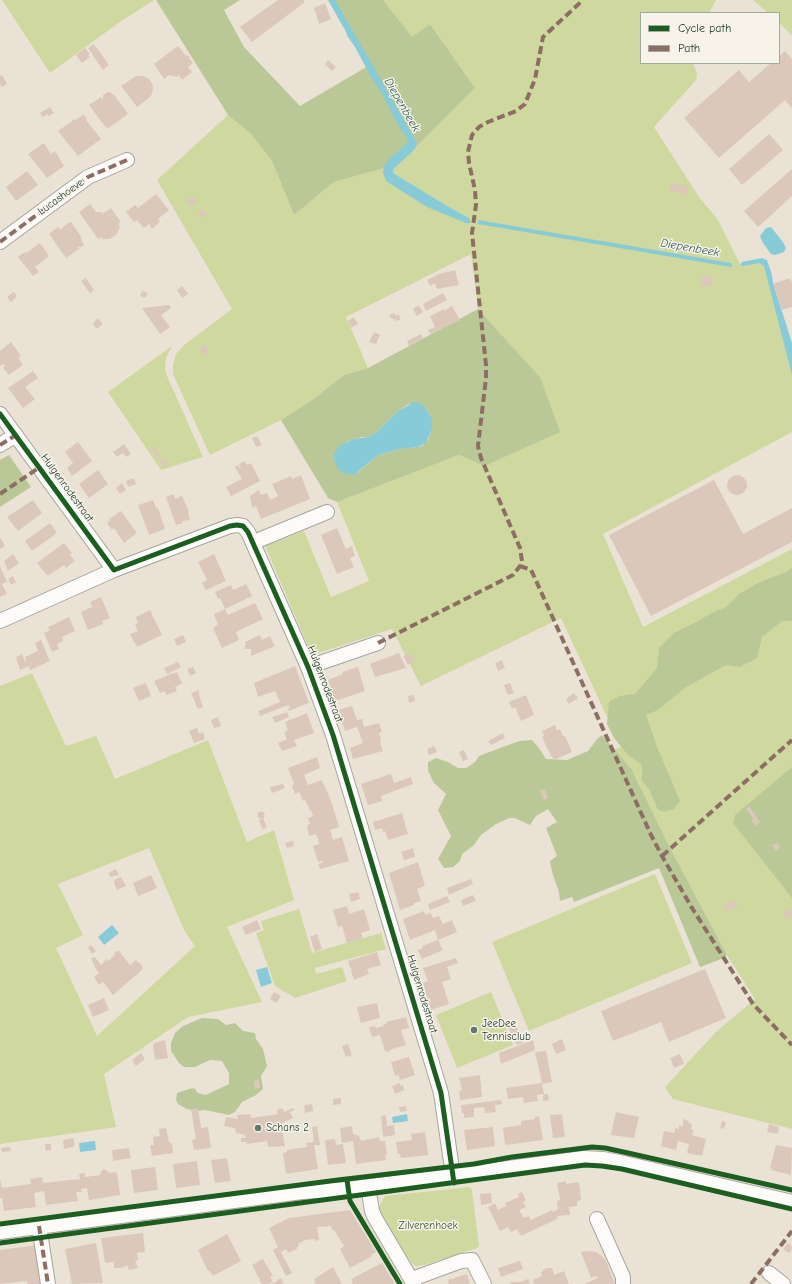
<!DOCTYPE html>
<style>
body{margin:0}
#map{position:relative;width:792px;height:1284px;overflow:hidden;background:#eae3d5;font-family:"Comic Neue",sans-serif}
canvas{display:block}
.legend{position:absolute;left:640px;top:12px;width:140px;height:52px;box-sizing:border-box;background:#f7f3e8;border:1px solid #a1aaa0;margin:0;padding:5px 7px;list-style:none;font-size:12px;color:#1f3d34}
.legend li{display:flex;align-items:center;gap:8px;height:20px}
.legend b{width:20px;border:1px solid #a1aaa0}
</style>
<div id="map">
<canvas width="792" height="1284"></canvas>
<ul class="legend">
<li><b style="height:5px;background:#1b5e20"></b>Cycle path</li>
<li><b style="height:5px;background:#8d6e63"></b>Path</li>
</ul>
</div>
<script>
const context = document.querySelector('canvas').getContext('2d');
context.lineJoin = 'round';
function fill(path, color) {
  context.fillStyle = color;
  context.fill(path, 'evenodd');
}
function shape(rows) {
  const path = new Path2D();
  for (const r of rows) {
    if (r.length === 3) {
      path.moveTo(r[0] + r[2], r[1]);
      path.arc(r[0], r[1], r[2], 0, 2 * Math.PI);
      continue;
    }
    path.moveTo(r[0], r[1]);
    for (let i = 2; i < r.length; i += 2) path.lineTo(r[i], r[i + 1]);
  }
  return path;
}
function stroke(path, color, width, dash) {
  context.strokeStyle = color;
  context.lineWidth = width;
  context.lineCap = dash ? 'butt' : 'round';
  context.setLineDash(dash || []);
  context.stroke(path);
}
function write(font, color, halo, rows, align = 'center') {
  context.font = font + ' "Comic Neue",sans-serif';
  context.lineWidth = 3;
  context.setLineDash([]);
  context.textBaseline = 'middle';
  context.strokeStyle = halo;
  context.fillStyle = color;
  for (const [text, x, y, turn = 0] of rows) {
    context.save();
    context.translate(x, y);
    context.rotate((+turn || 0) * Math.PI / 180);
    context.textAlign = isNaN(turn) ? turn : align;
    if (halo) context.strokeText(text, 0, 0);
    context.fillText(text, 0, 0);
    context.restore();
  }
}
fill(shape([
 [2,0,154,0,117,24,50,73],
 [383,0,716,0,709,13,641,13,641,63,693,63,697,74,696,80,654,127,699,197,718,220,741,266,766,260,792,362,792,432,603,534,643,627,792,549,792,1129,673,1099,665,1087,716,1032,755,999,727,955,669,846,641,788,562,820,545,781,621,747,561,618,421,686,392,629,312,655,265,546,304,531,331,597,369,581,337,502,459,455,484,466,540,377,478,309,471,254,346,317,368,368,344,375,312,400,281,420,210,455,173,374,173,364,176,354,184,345,232,309,157,180,228,115,251,134,272,161,294,215,334,182,399,164,475,88,430,24,412,38],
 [753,0,792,0,792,35,779,23,779,13,768,13],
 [172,346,166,358,165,370,167,376,203,457,161,470,108,392],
 [32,673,66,746,96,736,115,779,208,740,247,842,274,830,294,900,227,927,262,1002,188,1017,104,1074,116,1127,0,1144,0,686],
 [149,848,185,932,195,946,97,1036,56,948,83,935,58,884],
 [655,874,692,963,529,1031,492,942],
 [299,909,312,953,381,933,386,949,315,968,316,974,342,967,347,981,295,998,275,986,256,933,264,930,261,921],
 [491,992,513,1045,457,1068,436,1015],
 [470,1187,472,1190,479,1246,477,1248,424,1265,416,1266,408,1260,376,1212,385,1196]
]), '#cfd89f');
fill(shape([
 [156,0,240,0,224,10,244,47,300,106,368,66,331,0,383,0,412,37,430,24,475,88,399,164,334,182,294,215,272,161,251,134,228,115],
 [478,309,540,377,560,432,484,466,459,455,337,502,328,498,281,420,312,400,344,375,368,368],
 [409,404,423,405,430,415,432,430,428,440,422,446,418,447,400,449,378,455,357,473,346,442,362,437,368,437,376,433,397,412],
 [9,455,31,487,0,507,0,460],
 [792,568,792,621,782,621,762,637,757,658,740,667,726,665,686,687,658,710,646,715,657,747,680,801,674,809,665,812,658,810,649,789,642,781,642,765,628,755,614,738,607,724,609,702,619,696,635,694,657,668,659,648,674,633,694,623,714,612,726,607,739,594,758,583,786,572],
 [602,735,632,770,640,788,641,788,669,846,727,955,719,960,700,967,659,868,574,902,572,897,560,901,559,892,552,872,550,861,557,856,546,828,557,822,548,809,536,816,530,825,515,818,509,818,496,824,481,835,473,846,462,854,460,861,453,867,444,868,438,859,451,836,438,810,446,794,434,783,428,771,428,762,436,758,448,762,458,768,466,768,475,762,479,756,519,741,532,740,539,748,546,759,567,760,588,751,597,739],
 [792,767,792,898,733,823,735,815],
 [202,1018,218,1019,226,1025,235,1023,243,1031,255,1033,256,1039,263,1049,267,1066,261,1076,263,1089,256,1095,242,1102,235,1112,229,1115,205,1110,196,1111,187,1109,178,1104,176,1100,177,1093,189,1089,194,1088,198,1093,206,1095,229,1084,229,1073,222,1061,210,1060,195,1067,184,1067,179,1063,171,1051,171,1043,175,1033,183,1026]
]), '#bac897');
fill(shape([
 [328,0,335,0,417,143,416,147,412,152,394,168,393,173,447,206,470,219,470,223,466,223,427,207,386,181,383,172,384,167,391,157,406,145,408,142,407,138,399,127,381,92,371,77,355,47,348,37,345,30],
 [478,220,731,263,732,265,731,267,478,224],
 [771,227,783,242,786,248,784,252,775,255,771,254,763,243,760,236,766,228],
 [762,258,767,260,772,275,773,283,792,343,792,375,764,266,759,263,743,266,740,265,742,262],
 [414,402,418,403,423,405,430,415,432,420,432,430,426,443,418,447,400,449,378,455,354,475,344,473,338,469,334,459,334,455,339,446,354,439,368,437,376,433,397,412],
 [112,925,119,933,104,945,98,937],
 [267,967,272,983,261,987,256,970],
 [407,1114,408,1121,393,1123,392,1117],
 [95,1141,96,1150,80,1152,79,1143]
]), '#86cbd7');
fill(shape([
 [278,0,303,0,305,2,252,42,240,27],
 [325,3,331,19,319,24,314,8],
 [94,44,109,65,103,70,88,48],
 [178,46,186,56,187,55,190,57,189,58,193,63,188,67,192,72,182,80,178,74,178,77,169,75,164,79,154,64],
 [85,48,90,54,88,55,90,57,82,63,76,55],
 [785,51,792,59,792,108,785,100,719,158,684,118,739,70,749,82,771,63,779,63,779,56],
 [328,60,336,67,332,71,325,64],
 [2,75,7,84,2,87,0,84,0,76],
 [136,76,143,76,148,78,152,83,153,88,152,94,149,98,137,107,121,86],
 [108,92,110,92,115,96,128,114,107,129,89,105,101,97,103,100,103,95],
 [50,107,54,113,49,116,47,114,43,117,40,113],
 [83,115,87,118,86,120,101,139,78,156,58,131,75,119,76,120],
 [769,134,783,150,742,185,729,169],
 [44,143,51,154,55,151,64,166,47,178,28,154],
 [792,169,792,196,758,227,744,211],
 [27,171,38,185,16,201,6,187],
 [671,183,689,186,687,194,669,191],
 [156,194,169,210,158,219,160,222,152,229,149,224,144,228,137,220,134,222,126,212,135,205,138,208],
 [192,196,197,201,191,207,186,202],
 [90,204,96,212,101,212,102,214,111,208,121,222,118,224,120,226,117,234,110,239,102,239,101,237,98,239,79,212],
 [203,209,207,213,201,218,198,214],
 [69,222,69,223,71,222,82,238,81,239,84,245,82,247,78,247,79,249,66,258,49,234,58,227,60,230],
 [40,243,49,256,35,267,39,272,33,276,18,257,25,252,26,253],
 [455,270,459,285,437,289,435,283,430,286,427,280,439,274],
 [702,276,713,277,712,286,701,286],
 [86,278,94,290,90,293,81,281],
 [790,278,792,283,792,307,782,310,773,284],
 [182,286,188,294,182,298,177,290],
 [142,291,148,293,145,298,140,296],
 [14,292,17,296,11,302,7,297],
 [443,293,447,300,426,311,423,304],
 [169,305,171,308,161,315,170,327,160,334,142,308],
 [419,305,423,312,417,316,413,309],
 [452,306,460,320,430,334,428,330,435,327,430,316,444,309,444,311],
 [394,313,396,316,398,314,401,319,397,321,391,318,389,315],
 [354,317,358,324,351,328,348,321],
 [98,318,102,323,102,325,96,329,93,323],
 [374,332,380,335,376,344,369,342],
 [421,334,423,338,409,346,407,341],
 [11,342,21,356,18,358,23,365,9,375,3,368,5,366,3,364,0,366,0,351],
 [204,344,210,352,205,356,199,348],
 [33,371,38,378,25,387,35,399,23,408,8,388],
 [257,436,262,445,256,447,252,438],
 [78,442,92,461,72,476,67,468,73,463,65,452],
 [124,444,131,454,126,457,123,453,117,457,113,452],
 [154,446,162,458,159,460,151,448],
 [166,459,168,465,162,467,160,461],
 [245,461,247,465,251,463,260,481,231,496,226,487,242,479,235,467,238,465,240,469,241,468,239,464],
 [98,470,108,484,89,498,79,484],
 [737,485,10],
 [301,475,310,499,261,519,256,506,252,508,250,496,259,490,261,495,267,493,270,500,278,496,272,484,291,476,292,479],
 [134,478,136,484,128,487,126,481],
 [714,480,743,534,792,508,792,542,651,616,609,535],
 [122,483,126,490,120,494,116,488],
 [174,494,175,499,182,496,189,512,188,513,190,520,182,521,183,523,176,525,166,497],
 [33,500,42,513,18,531,7,517],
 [153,500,156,508,158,508,165,529,149,535,138,505],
 [121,511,137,533,124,543,114,528,112,530,107,523,110,520,109,519],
 [50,523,57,533,32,551,25,541],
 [337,528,346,549,352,546,355,556,350,558,354,567,337,574,321,535],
 [0,537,5,546,0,549],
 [64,543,72,553,70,555,75,561,66,568,64,565,49,575,47,575,37,563],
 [13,554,19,563,8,571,4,561],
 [214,554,226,581,206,590,202,583,207,580,198,562],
 [0,566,7,582,2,584,7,594,0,597],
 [13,576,16,582,11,585,8,579],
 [246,584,252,596,225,609,220,598,218,599,215,592,231,585,233,590],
 [101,597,110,618,102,621,103,624,88,630,81,612,92,607,90,602],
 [255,603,263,619,236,632,239,640,222,648,213,628,218,625,214,614,225,609,228,615],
 [150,610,162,635,137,647,130,634,138,631,135,624,138,623,136,617],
 [69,617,75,631,62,637,63,641,57,644,59,649,52,652,44,633,50,630,48,627],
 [183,635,186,642,177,646,174,639],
 [260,635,262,640,270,636,275,646,251,656,251,649,245,649,245,645,246,645,245,642],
 [41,640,50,661,30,670,29,666,20,670,16,657,22,654,25,662,26,661,25,657,38,651,35,643],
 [399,653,406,668,375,677,370,664],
 [410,653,415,661,408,665,403,656],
 [502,660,505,668,498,671,495,663],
 [178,662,181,667,167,674,164,668],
 [295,666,309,703,288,711,288,709,290,708,288,705,260,716,258,711,280,702,275,691,258,697,254,683],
 [193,667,196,673,190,676,187,669],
 [358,667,365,691,335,701,328,680,343,674,342,672],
 [177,672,182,683,175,687,177,691,166,695,165,691,160,693,154,681,173,673,173,674],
 [146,683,151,696,139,701,133,688],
 [510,683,514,693,508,695,504,685],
 [199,690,199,695,203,707,198,709,191,693],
 [574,693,578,698,569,704,566,699],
 [414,695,415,701,409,703,408,696],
 [526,695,534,715,521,721,515,707,512,709,509,702],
 [352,706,357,720,362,719,364,727,379,723,382,732,379,733,381,739,380,742,383,751,353,759,350,748,363,743,357,727,345,731,338,710],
 [287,712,289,717,275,723,272,717],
 [307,713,314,733,294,740,297,746,282,751,278,743,287,739,284,732,288,730,285,722],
 [218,717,221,726,214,728,211,720],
 [555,725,557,731,560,729,563,736,565,736,572,752,554,760,552,756,551,756,542,737,544,736,542,731],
 [197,728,199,734,203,732,205,739,194,743,189,731],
 [503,733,505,738,491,745,488,741],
 [434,746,437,752,429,755,427,749],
 [464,750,468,759,463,761,459,752],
 [317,757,320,768,304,775,308,785,322,780,331,801,339,827,330,830,333,840,342,837,349,861,320,869,318,864,322,863,322,861,318,862,313,846,319,844,318,839,316,834,309,836,307,825,310,824,308,818,313,816,311,810,310,810,305,800,303,801,299,792,295,794,292,786,294,784,288,768],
 [391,774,394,783,411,777,413,784,381,796,382,801,368,805,361,784],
 [283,784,285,788,272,793,270,787],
 [545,789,548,798,544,800,540,791],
 [749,806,760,822,755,826,751,820,753,818,746,809],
 [261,815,3.5],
 [402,813,408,834,388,840,385,831,383,832,382,828,375,830,373,822],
 [263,818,267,827,262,829,259,820],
 [293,841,294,846,287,848,285,843],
 [777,843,780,847,776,851,772,846],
 [413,848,415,857,404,860,401,852],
 [418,862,425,886,417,889,421,901,414,903,414,905,400,910,389,873],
 [116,869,119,875,110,877,108,873],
 [151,875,157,888,138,896,133,883],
 [121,877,126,886,117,890,114,883,115,882,114,880],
 [471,879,473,884,449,895,447,888],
 [358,892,360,899,351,902,349,894],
 [473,895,476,901,463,906,461,900],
 [447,896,450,902,430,910,428,904],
 [736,900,738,906,727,911,724,905],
 [347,906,349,914,364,909,370,930,361,933,363,938,347,943,342,926,338,927,333,910],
 [791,907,792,916,786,919,783,915],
 [424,911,425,915,431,913,433,918,439,916,443,924,452,920,457,932,438,940,435,930,410,940,403,919],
 [257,920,261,929,246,935,242,927],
 [317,934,322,949,315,952,310,937],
 [438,940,443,950,422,959,418,950,423,948,422,946],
 [91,945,96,951,92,954,88,948],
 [117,951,119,951,130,965,136,960,138,963,139,962,143,967,142,968,143,969,113,995,103,982,99,985,94,977,99,973,96,969,91,958,95,957,101,965,107,959,108,961,115,955,114,953],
 [377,952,381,965,367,969,369,974,354,980,351,971,352,969,350,968,348,961],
 [456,958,458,963,447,967,451,979,442,982,449,1004,431,1010,423,983,428,981,423,968],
 [705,969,726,1018,669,1042,661,1022,613,1041,601,1011],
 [274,992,281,996,276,1003,270,999],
 [104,998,109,1010,93,1017,88,1005],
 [377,1003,380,1018,361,1023,357,1007],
 [406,1017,409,1028,401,1030,406,1045,392,1049,388,1052,385,1051,380,1035,372,1037,369,1027,375,1026,376,1028,384,1026,383,1024,386,1024,386,1022],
 [515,1022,523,1043,517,1045,507,1025],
 [562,1039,566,1050,556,1054,552,1044],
 [165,1040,168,1058,155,1060,153,1045,154,1045,154,1043],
 [533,1040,535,1050,501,1064,499,1053],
 [348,1044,352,1055,346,1057,342,1046],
 [546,1051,552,1082,542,1084,544,1094,537,1095,538,1101,524,1103,523,1097,508,1099,506,1088,542,1083,535,1052],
 [141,1053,145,1059,136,1066,132,1060],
 [680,1054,684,1064,674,1068,670,1058],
 [409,1057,415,1075,400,1080,399,1075,395,1076,391,1062],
 [480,1075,482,1097,460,1100,459,1091,462,1090,459,1078],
 [259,1080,260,1088,255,1089,254,1081],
 [400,1083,400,1086,403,1085,404,1090,395,1094,392,1086],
 [548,1094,549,1100,543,1101,543,1095],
 [341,1098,341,1104,333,1105,333,1099],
 [501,1100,502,1104,495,1105,496,1112,485,1113,484,1107,474,1108,474,1117,464,1118,464,1113,462,1113,461,1105],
 [312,1104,313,1111,305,1113,304,1105],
 [406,1106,407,1111,400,1112,399,1107],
 [198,1108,201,1128,208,1127,211,1148,194,1150,192,1140,196,1139,191,1109],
 [282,1108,284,1112,293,1108,295,1110,290,1112,293,1118,282,1123,284,1127,277,1130,282,1130,285,1146,268,1147,267,1141,247,1144,246,1142,241,1142,241,1138,246,1138,245,1135,236,1133,235,1128,224,1126,226,1117,238,1119,237,1115,250,1114,251,1118,278,1114,277,1110],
 [616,1112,639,1117,634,1138,611,1135],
 [562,1114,565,1137,553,1138,550,1115],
 [386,1115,387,1126,394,1125,395,1135,383,1137,381,1116],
 [539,1116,543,1140,505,1145,503,1128,521,1125,521,1121,535,1119,535,1117],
 [683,1119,689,1121,688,1123,692,1124,691,1130,694,1130,692,1135,706,1139,702,1156,687,1153,689,1144,678,1141,676,1150,661,1146,664,1131,674,1133,675,1128,679,1129,679,1125,683,1126],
 [722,1121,726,1122,724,1129,720,1128],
 [769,1124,779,1127,778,1134,767,1132],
 [317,1126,320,1145,314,1145,318,1169,286,1174,283,1153,287,1152,287,1150,307,1147,306,1143,314,1142,312,1127],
 [352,1126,353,1134,359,1136,361,1141,379,1137,380,1141,385,1141,387,1155,385,1155,386,1160,356,1164,353,1141,342,1143,340,1128],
 [493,1127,495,1146,467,1150,464,1130],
 [166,1128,169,1142,172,1144,173,1153,152,1156,150,1145,154,1145,153,1137,160,1136,159,1129],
 [425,1132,428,1155,401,1158,400,1154,398,1154,396,1142,412,1140,411,1134],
 [73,1138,75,1145,73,1146,73,1147,64,1149,63,1140],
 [335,1139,336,1145,343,1144,346,1163,328,1165,325,1140],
 [45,1144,51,1144,51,1150,46,1151],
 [776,1145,792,1148,791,1175,771,1170,772,1168,770,1168],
 [10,1147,11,1151,2,1152,1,1148],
 [129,1148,131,1158,113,1161,112,1150],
 [227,1158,231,1181,215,1183,211,1160],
 [197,1161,200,1185,176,1188,173,1164],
 [155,1167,158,1190,134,1193,131,1170],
 [104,1169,108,1171,109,1173,117,1172,120,1195,89,1200,87,1188,81,1189,82,1192,76,1192,78,1201,46,1205,44,1191,34,1193,36,1207,4,1211,2,1198,0,1198,0,1180,2,1188,31,1184,30,1179,42,1177,43,1183,80,1179,79,1174,85,1173,85,1177,100,1175,101,1171],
 [566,1181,566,1184,579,1182,581,1200,577,1201,577,1206,569,1207,570,1215,557,1216,557,1219,521,1236,517,1229,511,1232,508,1227,500,1231,488,1207,495,1203,498,1210,506,1206,505,1203,519,1197,518,1194,522,1192,526,1200,523,1202,526,1207,519,1210,524,1218,529,1216,531,1220,552,1210,553,1212,558,1209,557,1201,560,1200,557,1183],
 [491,1193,492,1203,481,1205,480,1194],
 [350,1210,376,1252,371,1255,372,1256,350,1268,340,1249,344,1246,334,1230,332,1230,331,1226,317,1227,319,1240,316,1241,315,1239,305,1240,298,1244,299,1246,297,1247,297,1249,288,1253,286,1249,281,1252,292,1273,286,1276,273,1250,278,1247,269,1228,289,1218],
 [143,1233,145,1252,137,1253,138,1260,135,1261,138,1268,129,1270,127,1265,122,1268,114,1268,114,1262,105,1263,101,1238],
 [227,1234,241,1261,213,1276,209,1270,208,1271,198,1250],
 [96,1243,103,1283,72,1284,65,1249],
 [788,1243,792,1247,792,1249,789,1253,783,1249],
 [39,1245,41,1284,27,1284,27,1281,0,1284,0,1250],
 [587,1251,596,1252,602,1256,606,1261,615,1284,584,1284,598,1278,597,1276,591,1278,581,1252],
 [263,1259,273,1276,270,1277,273,1282,269,1284,262,1284,252,1265],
 [520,1261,523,1269,501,1277,498,1268],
 [382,1263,395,1284,353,1284,351,1279],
 [333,1267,342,1284,316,1284,314,1279],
 [548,1268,552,1268,554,1275,564,1271,569,1284,534,1284,533,1280,542,1276,541,1273,543,1270],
 [467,1274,470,1284,449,1284,448,1280],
 [281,1278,284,1284,272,1284,277,1281,277,1280],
 [528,1279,530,1284,509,1284,512,1282,520,1282]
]), '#dbc8ba');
const minor = shape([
 [0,242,88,177,127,160],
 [0,414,114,570,230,526,237,525,243,526,248,532,308,667,333,735,441,1093,453,1176],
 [0,445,16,435],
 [254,542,327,512],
 [0,621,114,570],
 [308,667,378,643],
 [368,1187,372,1211,375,1218,414,1284],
 [597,1219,623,1277,623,1284],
 [39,1226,48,1284],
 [0,1232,302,1192,348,1189,584,1158,603,1159,624,1163,792,1202],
 [769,1273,783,1284],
 [412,1279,461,1261,472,1260,484,1284]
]);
stroke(minor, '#a6a59c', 16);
stroke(minor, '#fcfbf9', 14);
stroke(shape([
 [0,242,88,177,127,160],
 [0,445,16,435],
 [0,494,40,467],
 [520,566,531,570,533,574,651,835,662,856,692,908,753,1004,792,1045],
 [378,643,513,575,520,566,522,561,520,548,481,458,478,446,486,378,486,365,472,233,476,205,475,190,469,163,468,152,472,135,479,127,488,122,516,111,525,104,535,79,543,37,583,0],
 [662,856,792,740],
 [39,1226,48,1284],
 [751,1284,792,1231]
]), '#8d6e63', 4, [8, 4]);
stroke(shape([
 [0,414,114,570,230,526,237,525,243,526,248,532,308,667,333,735,441,1093,454,1183],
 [347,1180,350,1201,400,1284],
 [0,1224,338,1180,474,1164,512,1157,592,1147,605,1148,628,1153,792,1190],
 [0,1243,585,1165,602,1166,622,1169,792,1209]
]), '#1b5e20', 5);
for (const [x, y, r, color] of [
 [474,1030,4,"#66776c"],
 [258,1128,4,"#66776c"]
]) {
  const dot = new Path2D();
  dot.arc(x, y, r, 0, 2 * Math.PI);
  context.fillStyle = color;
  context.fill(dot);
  stroke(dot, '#f7f3e8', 1.5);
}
write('11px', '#1f3d34', '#f7f3e8', [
 ["Lucashoeve",61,197,-36],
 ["Hulgenrodestraat",67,488,54],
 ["Hulgenrodestraat",325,684,69],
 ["Hulgenrodestraat",422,994,73]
]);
write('11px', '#1f3d34', '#f7f3e8', [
 ["JeeDee",482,1024],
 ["Tennisclub",482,1037],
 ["Schans 2",266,1128]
], 'left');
write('11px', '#3e5a41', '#f7f3e8', [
 ["Zilverenhoek",428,1226]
]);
write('italic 12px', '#2e5e5d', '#f7f3e8', [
 ["Diepenbeek",402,105,60],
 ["Diepenbeek",690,248,10]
]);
</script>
